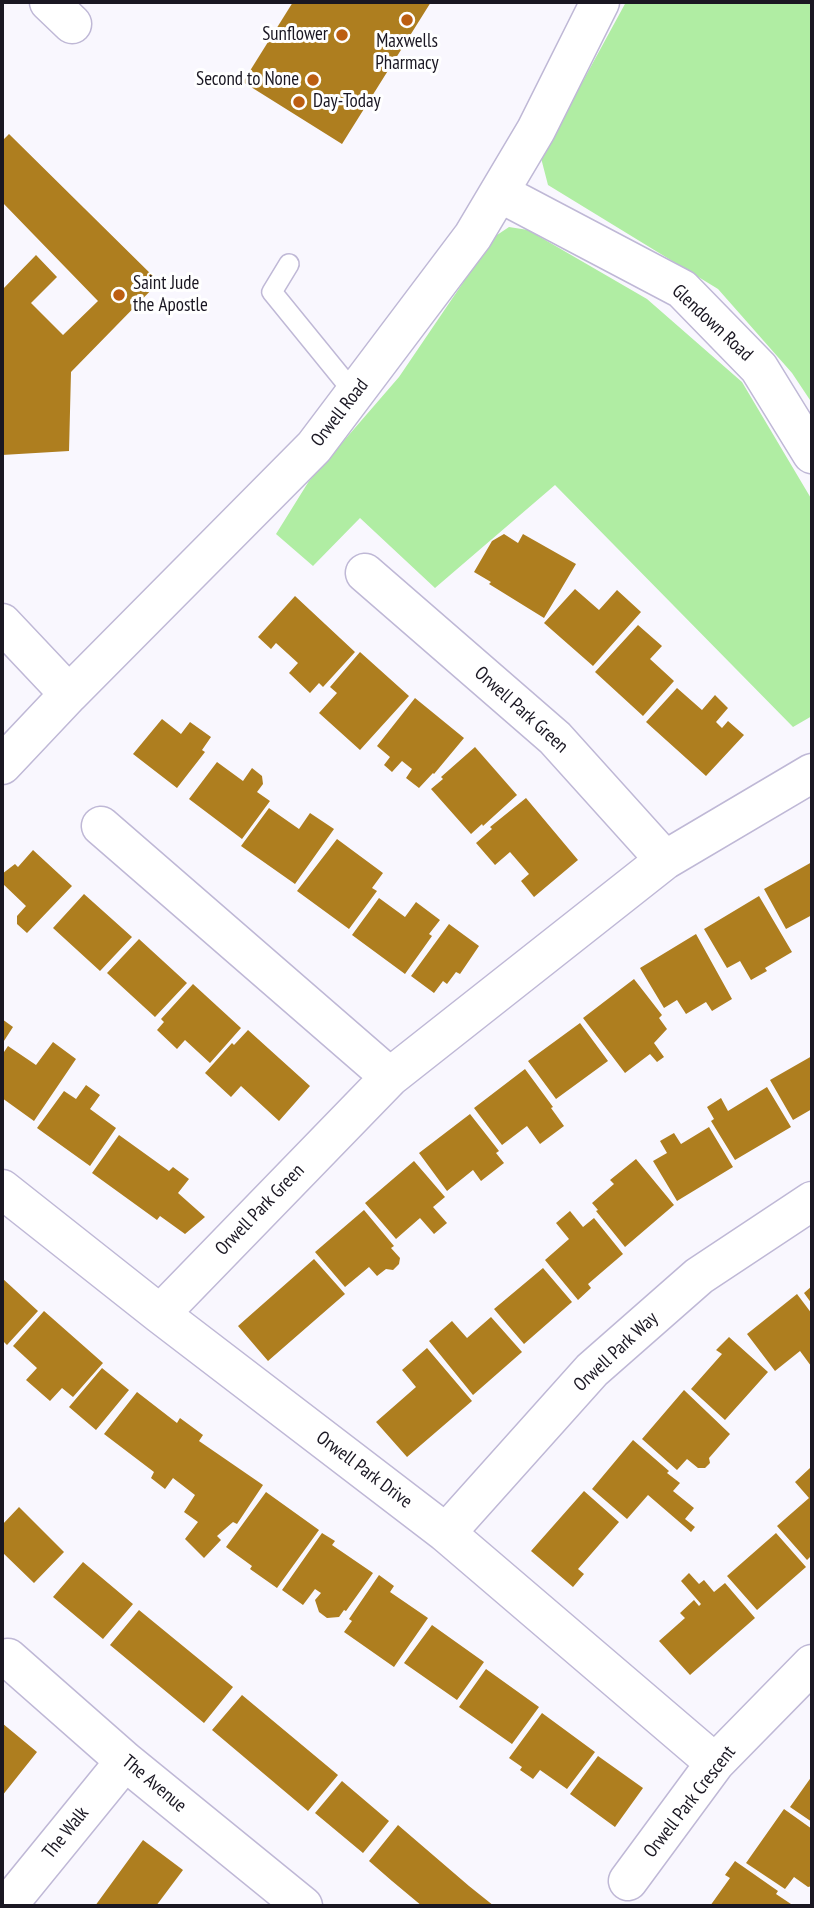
<!DOCTYPE html>
<style>
body{margin:0}
#map{position:relative;width:814px;height:1908px;overflow:hidden;background:#f9f7fe;font-family:"PT Sans Narrow",sans-serif}
canvas{display:block}
.frame{position:absolute;inset:0;border:4px solid #1a1722;pointer-events:none}
</style>
<div id="map">
<canvas width="814" height="1908"></canvas>
<div class="frame"></div>
</div>
<script>
const context = document.querySelector('canvas').getContext('2d');
context.lineJoin = 'round';
function fill(path, color) {
  context.fillStyle = color;
  context.fill(path, 'evenodd');
}
function shape(rows) {
  const path = new Path2D();
  for (const r of rows) {
    path.moveTo(r[0], r[1]);
    for (let i = 2; i < r.length; i += 2) path.lineTo(r[i], r[i + 1]);
  }
  return path;
}
function stroke(path, color, width, dash) {
  context.strokeStyle = color;
  context.lineWidth = width;
  context.lineCap = dash ? 'butt' : 'round';
  context.setLineDash(dash || []);
  context.stroke(path);
}
function write(font, color, halo, rows, align = 'center') {
  context.font = font + ' "PT Sans Narrow",sans-serif';
  context.lineWidth = 6;
  context.setLineDash([]);
  context.textBaseline = 'middle';
  context.strokeStyle = halo;
  context.fillStyle = color;
  for (const [text, x, y, turn = 0] of rows) {
    context.save();
    context.translate(x, y);
    context.rotate((+turn || 0) * Math.PI / 180);
    context.textAlign = isNaN(turn) ? turn : align;
    if (halo) context.strokeText(text, 0, 0);
    context.fillText(text, 0, 0);
    context.restore();
  }
}
fill(shape([
 [626,2,812,2,812,403,792,373,718,289,548,185,541,158],
 [509,227,528,230,647,299,742,382,812,500,812,716,793,727,555,485,435,588,360,518,313,566,276,534,309,481,399,377,494,237]
]), '#b0eda3');
fill(shape([
 [293,2,431,2,342,144,243,82],
 [9,134,159,282,71,372,69,451,2,455,2,290,36,255,57,277,31,303,63,335,98,301,2,202,2,141],
 [504,534,518,543,523,534,576,564,544,618,489,584,491,582,474,572,492,541],
 [575,589,599,610,617,590,641,612,593,666,544,623],
 [295,596,355,652,323,687,319,683,310,693,289,673,298,663,276,643,271,649,258,637],
 [638,625,662,646,650,659,674,681,643,716,595,672],
 [360,652,409,696,360,750,319,713,337,693,330,687],
 [677,688,702,710,715,695,728,708,716,722,722,728,728,721,744,735,706,776,646,722],
 [415,698,464,738,434,774,433,773,419,788,406,778,412,769,402,761,392,772,384,765,390,757,377,746],
 [162,719,181,734,190,722,211,737,202,750,205,752,177,788,133,754],
 [475,747,517,795,483,826,482,824,471,834,431,789,443,779,441,777],
 [217,762,243,781,252,768,262,776,263,784,257,792,270,801,242,839,189,799],
 [526,798,578,860,534,897,521,881,529,874,510,852,495,865,476,843,492,829,490,827],
 [269,808,299,829,310,813,334,829,295,884,241,846],
 [337,839,383,873,372,888,377,891,349,929,297,891],
 [33,850,72,886,27,933,17,924,17,916,26,906,2,883,2,874,15,864,18,867],
 [812,862,812,915,786,929,764,889],
 [84,894,132,937,100,971,53,928],
 [759,896,792,952,765,968,767,971,751,980,740,961,727,968,704,929],
 [379,898,405,917,416,902,440,920,429,934,432,936,405,974,352,935],
 [449,924,479,946,460,974,456,972,447,984,443,981,434,993,411,976],
 [696,934,732,999,712,1011,706,1002,686,1014,677,1000,664,1008,640,968],
 [139,939,187,983,155,1017,107,973],
 [634,979,662,1015,659,1018,667,1029,654,1043,664,1057,657,1062,650,1054,625,1073,583,1018],
 [193,984,241,1028,210,1063,185,1040,177,1049,157,1030,164,1022,161,1019],
 [2,1019,13,1027,2,1044],
 [580,1023,608,1061,556,1099,528,1061],
 [248,1030,310,1086,279,1121,241,1086,231,1097,205,1073,232,1043,234,1045],
 [53,1042,76,1059,34,1121,2,1098,2,1055,8,1046,36,1065],
 [812,1056,812,1109,793,1120,770,1080],
 [525,1069,553,1107,551,1108,564,1126,540,1144,527,1126,502,1145,474,1108],
 [86,1085,100,1095,90,1109,116,1128,90,1166,37,1128,64,1091,76,1099],
 [767,1087,791,1127,735,1160,711,1121,714,1119,707,1107,721,1098,728,1111],
 [470,1114,499,1151,496,1153,504,1163,481,1181,473,1170,447,1191,419,1153],
 [709,1127,733,1167,677,1201,653,1161,667,1153,660,1141,674,1133,681,1144],
 [119,1135,169,1171,173,1167,189,1179,178,1193,205,1217,185,1234,160,1216,157,1220,92,1173],
 [636,1159,674,1205,625,1247,596,1211,598,1210,592,1203,614,1184,610,1180],
 [414,1161,445,1197,433,1207,447,1223,434,1234,420,1218,396,1239,365,1203],
 [364,1210,394,1246,391,1248,400,1258,399,1264,393,1270,386,1269,377,1276,369,1267,345,1287,315,1252],
 [570,1211,583,1227,594,1218,623,1254,588,1284,591,1288,578,1300,545,1260,569,1239,556,1223],
 [314,1259,345,1294,268,1361,238,1326],
 [543,1268,572,1302,524,1344,494,1309],
 [2,1278,38,1311,7,1345,2,1340],
 [812,1286,812,1304,804,1293],
 [797,1294,812,1314,812,1364,811,1366,800,1351,775,1371,747,1334],
 [44,1311,103,1363,73,1397,62,1388,50,1401,26,1380,37,1368,13,1346],
 [491,1317,522,1352,473,1395,429,1341,452,1321,467,1338],
 [729,1337,768,1372,725,1420,691,1389,722,1354,716,1350],
 [427,1348,472,1401,407,1457,376,1422,416,1387,402,1370],
 [102,1368,129,1390,96,1430,69,1407],
 [684,1390,730,1434,709,1458,710,1463,705,1468,698,1468,687,1459,677,1470,642,1439],
 [137,1392,177,1423,180,1418,203,1435,199,1441,263,1485,237,1524,233,1522,217,1536,221,1540,204,1558,185,1539,198,1522,184,1512,195,1495,173,1478,165,1489,151,1478,154,1472,104,1434],
 [633,1440,669,1471,667,1473,680,1483,673,1491,694,1508,685,1519,695,1527,691,1532,648,1495,627,1519,592,1489],
 [810,1468,812,1470,812,1555,807,1560,777,1526,809,1498,795,1482],
 [584,1491,619,1522,578,1569,584,1574,573,1587,531,1551],
 [266,1492,319,1530,277,1588,250,1569,252,1566,226,1547],
 [19,1507,64,1552,34,1583,2,1552,2,1525],
 [322,1533,335,1541,332,1545,373,1573,346,1611,344,1610,339,1617,327,1618,319,1612,315,1600,321,1593,315,1589,303,1605,282,1590],
 [776,1533,806,1567,757,1610,727,1576],
 [83,1562,133,1604,103,1639,53,1597],
 [689,1573,699,1584,704,1580,714,1592,725,1583,755,1618,690,1675,659,1641,685,1618,680,1613,694,1600,699,1606,701,1604,681,1581],
 [379,1575,394,1586,390,1592,428,1618,394,1667,344,1632,352,1621,349,1619],
 [139,1610,233,1687,204,1723,110,1645],
 [432,1625,484,1662,457,1700,404,1663],
 [486,1669,539,1707,512,1744,459,1707],
 [242,1695,338,1775,308,1811,212,1730],
 [542,1713,595,1752,567,1789,540,1770,533,1779,520,1770,522,1767,509,1758],
 [2,1723,37,1752,2,1796],
 [598,1756,643,1788,615,1827,570,1794],
 [812,1776,812,1822,790,1807],
 [342,1781,389,1821,363,1853,315,1813],
 [784,1809,812,1829,812,1886,808,1887,794,1877,785,1889,746,1863],
 [398,1825,469,1886,494,1906,422,1906,392,1881,369,1861],
 [143,1840,183,1870,156,1906,95,1906],
 [735,1861,778,1891,776,1894,794,1906,710,1906,730,1878,725,1875]
]), '#ae7e1f');
const lane = shape([
 [289,264,272,292,355,394]
]);
const street = shape([
 [49,2,72,24],
 [500,193,682,289,759,368,812,454],
 [365,573,555,738,665,860],
 [2,623,69,694],
 [2,765,69,694,314,447,473,236,536,130,600,2],
 [101,826,390,1077],
 [2,1189,160,1314,446,1533,715,1763],
 [160,1314,390,1077,665,860,812,773],
 [446,1533,592,1370,699,1276,812,1201],
 [8,1658,125,1761,303,1906],
 [628,1881,715,1763,812,1664],
 [7,1906,125,1761]
]);
stroke(lane, '#bfb8d6', 22);
stroke(street, '#bfb8d6', 41);
stroke(lane, '#fff', 19);
stroke(street, '#fff', 38);
for (const [x, y, r, color] of [
 [407,20,7,"#bc5e11"],
 [342,35,7,"#bc5e11"],
 [313,80,7,"#bc5e11"],
 [299,102,7,"#bc5e11"],
 [119,295,7,"#bc5e11"]
]) {
  const dot = new Path2D();
  dot.arc(x, y, r, 0, 2 * Math.PI);
  context.fillStyle = color;
  context.fill(dot);
  stroke(dot, '#fff', 2.5);
}
write('19px', '#1a1722', '#fff', [
 ["Sunflower",328,35],
 ["Maxwells",407,42,"center"],
 ["Pharmacy",407,64,"center"],
 ["Second to None",299,80],
 ["Day-Today",313,102,"left"],
 ["Saint Jude",133,284,"left"],
 ["the Apostle",133,306,"left"]
], 'right');
write('19px', '#1a1722', '#fff', [
 ["Glendown Road",712,323,43],
 ["Orwell Road",340,413,-52],
 ["Orwell Park Green",521,710,42],
 ["Orwell Park Green",260,1210,-46],
 ["Orwell Park Way",616,1352,-43],
 ["Orwell Park Drive",364,1470,37],
 ["The Avenue",154,1784,40],
 ["Orwell Park Crescent",690,1802,-52],
 ["The Walk",66,1833,-51]
]);
</script>
